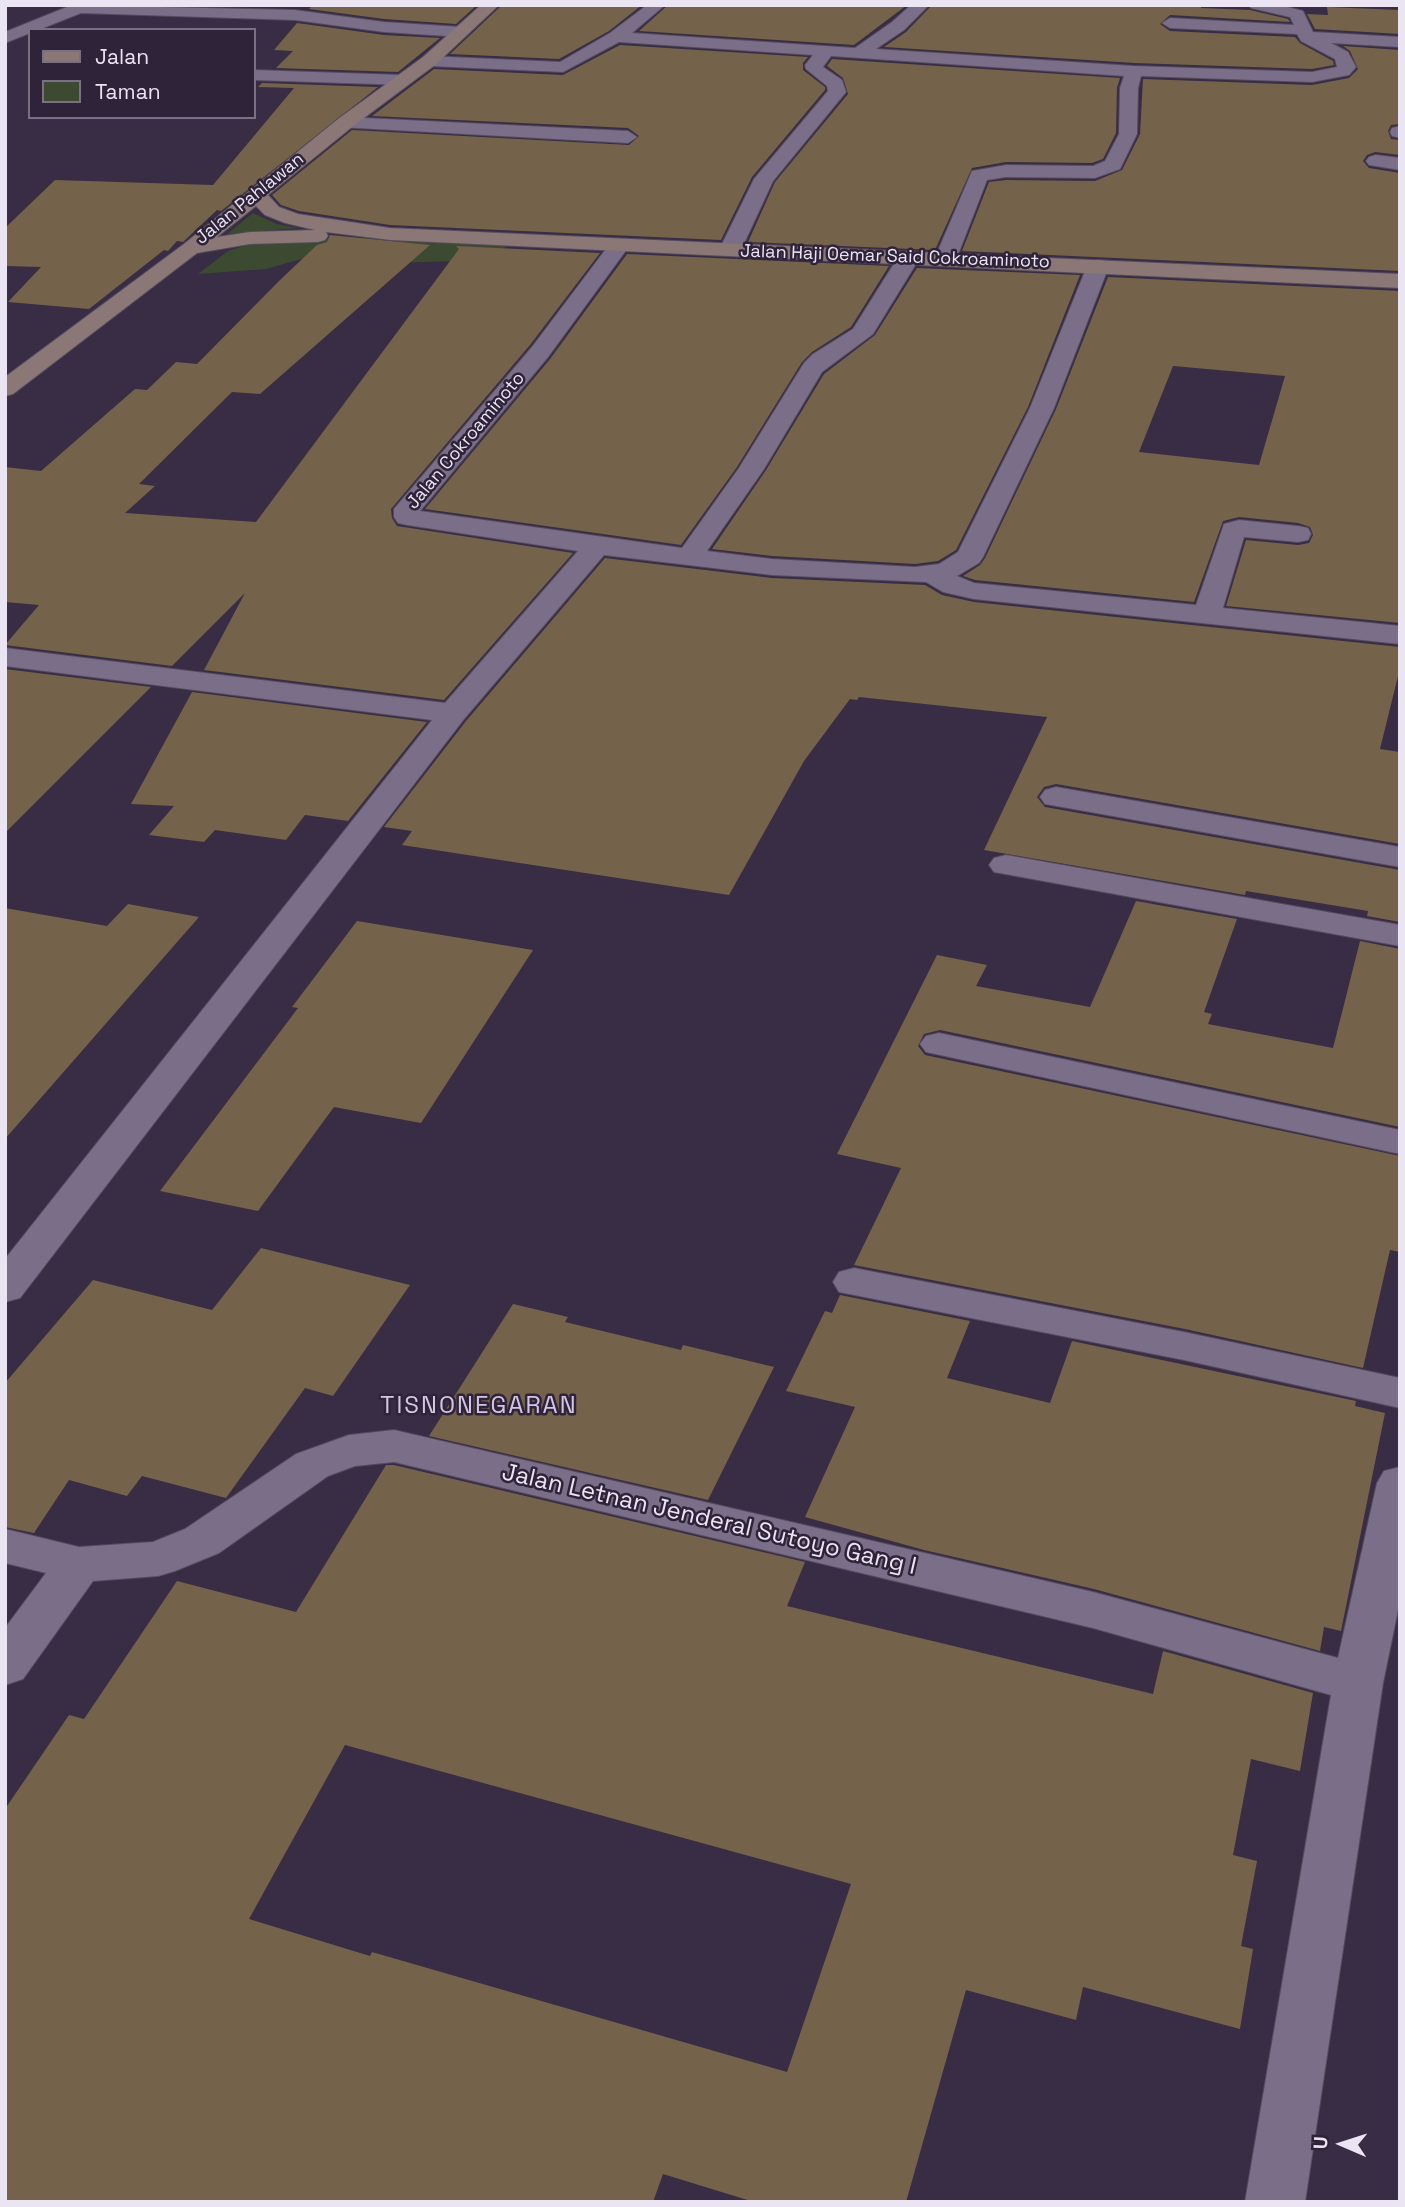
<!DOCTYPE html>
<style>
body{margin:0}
#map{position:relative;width:1405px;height:2207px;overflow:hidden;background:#382d44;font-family:"Space Grotesk",sans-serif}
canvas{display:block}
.frame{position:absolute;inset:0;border:7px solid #ebe4f3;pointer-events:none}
.legend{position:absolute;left:28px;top:28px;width:228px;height:91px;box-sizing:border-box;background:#2e2339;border:2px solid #7a7083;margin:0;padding:9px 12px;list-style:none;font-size:21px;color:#ebe4f3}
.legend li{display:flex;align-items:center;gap:14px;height:35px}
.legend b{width:35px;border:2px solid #7a7083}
.north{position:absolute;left:1307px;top:2109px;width:70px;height:70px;-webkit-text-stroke:5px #2e2339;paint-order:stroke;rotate:273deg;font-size:19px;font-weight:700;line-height:28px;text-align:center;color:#ebe4f3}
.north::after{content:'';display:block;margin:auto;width:24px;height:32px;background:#ebe4f3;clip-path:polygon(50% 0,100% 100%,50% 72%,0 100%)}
</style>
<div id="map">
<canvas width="1405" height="2207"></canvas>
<div class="frame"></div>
<ul class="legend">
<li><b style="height:9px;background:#8a7776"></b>Jalan</li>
<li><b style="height:19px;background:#3c4a31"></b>Taman</li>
</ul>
<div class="north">U</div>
</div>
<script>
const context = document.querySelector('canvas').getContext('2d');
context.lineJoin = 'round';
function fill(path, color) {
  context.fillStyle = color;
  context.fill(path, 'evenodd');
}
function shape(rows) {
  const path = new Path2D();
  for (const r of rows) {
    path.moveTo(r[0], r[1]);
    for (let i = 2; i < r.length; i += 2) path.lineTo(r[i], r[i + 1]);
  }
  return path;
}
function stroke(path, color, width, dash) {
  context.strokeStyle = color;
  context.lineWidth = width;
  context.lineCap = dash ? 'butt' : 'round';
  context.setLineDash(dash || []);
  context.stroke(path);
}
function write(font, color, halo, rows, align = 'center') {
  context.font = font + ' "Space Grotesk",sans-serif';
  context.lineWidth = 5;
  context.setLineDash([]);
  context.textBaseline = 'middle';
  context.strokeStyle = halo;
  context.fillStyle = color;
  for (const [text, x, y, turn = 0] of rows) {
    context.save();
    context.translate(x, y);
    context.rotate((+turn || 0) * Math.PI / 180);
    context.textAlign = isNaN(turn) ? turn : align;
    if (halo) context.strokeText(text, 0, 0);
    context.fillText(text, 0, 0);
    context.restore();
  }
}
fill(shape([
 [253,213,277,224,299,228,227,234],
 [388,238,507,245,494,260,387,263,339,256,301,259,266,269,198,274,228,251,250,244,290,239]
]), '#3c4a31');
fill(shape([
 [313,5,477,5,456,24,384,19,309,9],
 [502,5,642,5,609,31,559,59,450,54],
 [668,5,907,5,854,45,639,31],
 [932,5,1201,5,1201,8,1250,10,1288,19,1290,22,1170,15,1160,24,1170,31,1295,37,1300,43,1333,61,1334,65,1312,69,1134,63,884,47,906,32],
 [1327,7,1400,10,1400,34,1315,29,1307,14,1328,15],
 [297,23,384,35,440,38,398,72,276,68,293,51,274,50],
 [620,45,808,57,803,63,803,70,825,87,825,90,752,177,721,240,390,225,299,211,281,205,272,195,352,130,629,145,639,136,628,128,372,116,434,69,563,75],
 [1343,46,1400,50,1400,124,1391,125,1388,131,1391,139,1400,140,1400,155,1375,152,1367,155,1363,161,1369,168,1400,173,1400,271,962,251,989,182,1006,180,1095,181,1122,170,1140,134,1143,79,1312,85,1349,78,1358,69,1350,51],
 [832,59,1120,78,1117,88,1116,133,1103,159,1092,163,1006,162,972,168,935,250,748,242,775,182,848,94,843,78,827,66],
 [262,83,378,87,221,211,217,210,183,242,177,241,168,251,164,250,89,309,8,302,41,267,5,266,5,228,55,180,213,185,294,88,258,87],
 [330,235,430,245,260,394,232,392,139,484,155,486,125,513,256,522,459,249,456,246,600,253,530,345,391,509,392,518,397,526,573,553,444,700,204,670,245,593,172,666,5,645,39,605,5,602,5,467,41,471,135,389,147,390,176,362,197,364,279,281,317,245,327,242],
 [627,254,889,266,851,327,812,352,802,362,737,467,681,545,425,509,550,359],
 [917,268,1080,275,1028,407,956,550,938,561,915,564,772,556,712,549,766,470,824,374,875,335],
 [1108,277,1400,291,1400,623,1226,606,1246,540,1298,545,1309,543,1313,535,1310,527,1298,523,1239,517,1223,521,1194,602,975,580,963,576,980,565,985,558,1056,409],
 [1173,366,1285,376,1259,465,1139,452],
 [605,558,772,578,925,585,942,595,974,602,1400,647,1400,668,1380,749,1400,752,1400,844,1056,784,1044,787,1037,797,1045,807,1400,870,1400,922,1367,916,1368,911,1246,891,1245,895,984,850,1047,717,859,697,857,700,850,699,804,761,729,895,402,845,412,831,384,827,466,721],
 [5,669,151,687,5,833],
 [192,692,427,722,348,821,305,815,286,840,215,830,204,842,149,835,174,806,131,804],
 [1136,901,1237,919,1204,1012,1212,1014,1208,1024,1333,1048,1360,941,1400,949,1400,1127,940,1030,924,1034,918,1046,925,1055,1400,1156,1400,1252,1390,1250,1363,1368,1185,1329,854,1265,901,1168,837,1154,937,955,987,965,976,986,1090,1007],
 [128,904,199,917,5,1139,5,908,107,926],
 [357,921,533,950,421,1123,334,1107,258,1211,160,1191,298,1008,292,1007],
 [261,1248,410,1285,333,1396,305,1388,226,1498,142,1476,127,1496,69,1480,34,1533,5,1527,5,1383,93,1280,212,1310],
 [840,1295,970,1321,947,1378,1050,1403,1072,1341,1356,1401,1355,1406,1385,1413,1341,1631,1324,1627,1320,1651,1094,1589,924,1550,805,1517,855,1407,786,1391,825,1311,832,1313],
 [513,1304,568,1317,565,1322,681,1350,683,1345,774,1367,708,1500,429,1436],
 [386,1465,394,1465,805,1562,787,1606,1153,1694,1163,1651,1313,1693,1300,1771,1251,1759,1233,1855,1257,1861,1241,1946,1253,1949,1240,2029,1083,1987,1076,2020,966,1990,906,2202,754,2202,663,2174,653,2202,5,2202,5,1809,69,1715,84,1719,177,1581,296,1612],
 [345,1745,851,1884,787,2072,372,1952,370,1956,249,1919]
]), '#74624a');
const minor = shape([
 [72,5,295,10,384,22,462,27,470,32,462,37,384,32,295,20,81,13,38,30,30,30,30,33,5,43,5,32,72,5],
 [647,5,665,5,632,33,855,48,892,22,911,5,929,5,904,30,876,49,1134,66,1312,72,1337,67,1335,59,1301,41,1297,34,1170,28,1162,23,1170,18,1294,25,1290,17,1251,8,1249,5,1280,5,1303,11,1313,32,1400,37,1400,47,1331,43,1348,52,1356,67,1349,75,1312,82,1141,76,1138,88,1137,134,1120,169,1095,178,1006,177,987,180,956,260,953,265,945,266,937,265,934,260,972,171,1006,165,1093,166,1105,161,1119,134,1120,88,1124,76,831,56,823,67,842,80,846,92,773,181,741,250,737,254,730,256,723,254,719,250,754,179,828,91,827,86,806,69,805,65,813,55,619,42,563,72,429,66,420,61,429,56,560,62,610,33,647,5],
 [254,70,403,75,412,80,403,85,254,80,254,70],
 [345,117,628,131,637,137,628,143,338,127,336,123,338,119,345,117],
 [1400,126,1400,138,1392,136,1390,132,1392,128,1400,126],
 [1376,155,1400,158,1400,170,1369,165,1366,161,1369,157,1376,155],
 [619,239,626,241,630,245,548,357,420,511,682,548,739,468,804,363,813,354,853,329,900,254,908,253,916,254,919,259,873,334,822,372,764,469,707,551,772,559,915,567,939,564,958,552,1030,408,1087,266,1090,261,1098,260,1106,261,1109,266,1054,408,983,557,979,563,957,576,974,583,1196,605,1224,524,1239,520,1298,526,1308,528,1311,534,1308,540,1298,542,1244,537,1223,608,1400,626,1400,644,974,599,943,592,926,582,772,575,604,555,464,719,20,1298,5,1302,5,1259,432,720,5,666,5,648,445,703,578,551,407,525,398,523,394,517,394,509,532,347,612,241,619,239],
 [1056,787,1400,847,1400,867,1045,804,1040,797,1045,790,1056,787],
 [1006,855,1400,925,1400,946,994,872,989,865,994,858,1006,855],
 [939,1033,1400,1130,1400,1154,926,1052,920,1044,926,1036,939,1033],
 [854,1268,1184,1332,1400,1378,1400,1408,1184,1360,839,1292,833,1282,839,1272,854,1268],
 [394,1430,1093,1592,1338,1658,1377,1483,1384,1471,1400,1467,1400,1600,1383,1683,1305,2202,1245,2202,1331,1695,1093,1628,394,1462,355,1466,328,1476,219,1553,175,1571,158,1576,93,1581,23,1679,5,1685,5,1628,46,1573,5,1563,5,1529,79,1547,153,1542,185,1529,296,1454,349,1435,394,1430]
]);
const secondary = shape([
 [481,5,499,5,435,65,352,127,268,195,279,207,298,214,390,228,1400,274,1400,288,390,240,326,232,328,236,325,240,318,242,250,244,197,253,13,394,5,396,5,377,184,244,338,119,423,57,481,5],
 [256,206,265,215,285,223,315,230,250,232,217,237,256,206]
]);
stroke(minor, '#544b5e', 2);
stroke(secondary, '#544b5e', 2);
fill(minor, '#7a6e89');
fill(secondary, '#8a7776');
write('18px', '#ebe4f3', '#2e2339', [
 ["Jalan Pahlawan",250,199,-39],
 ["Jalan Haji Oemar Said Cokroaminoto",895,257,2],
 ["Jalan Cokroaminoto",466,441,-50]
]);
context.letterSpacing = '2px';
write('24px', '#d3c6e4', '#2e2339', [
 ["TISNONEGARAN",479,1406]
]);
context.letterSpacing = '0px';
write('24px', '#ebe4f3', '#2e2339', [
 ["Jalan Letnan Jenderal Sutoyo Gang I",709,1520,13]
]);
</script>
